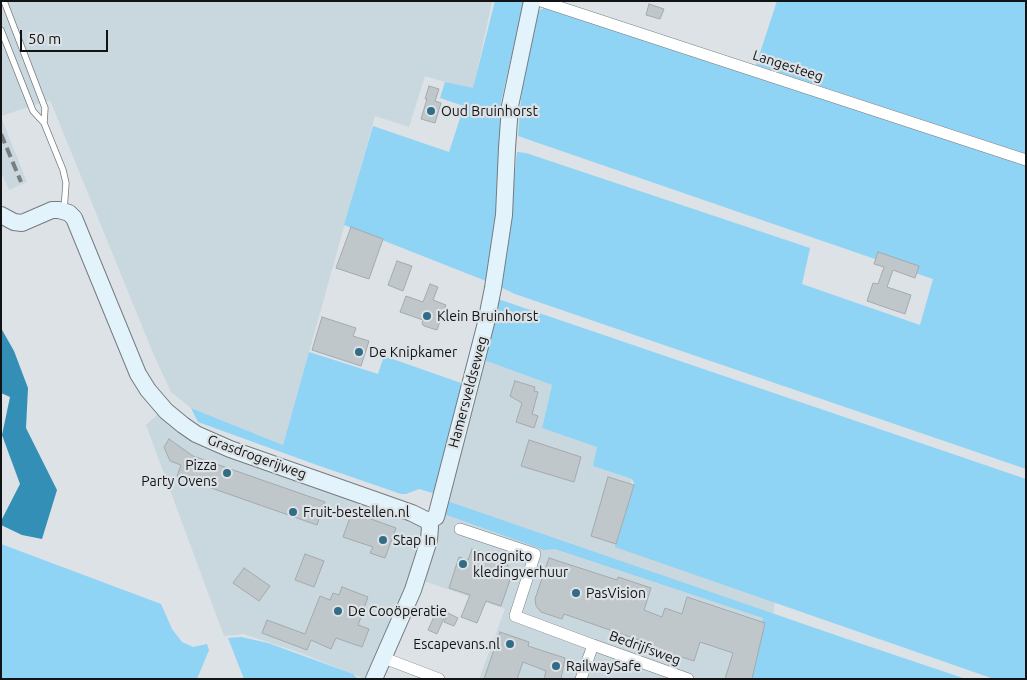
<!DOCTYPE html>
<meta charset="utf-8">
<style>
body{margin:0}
#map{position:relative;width:1027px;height:680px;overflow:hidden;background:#dce2e6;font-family:Ubuntu,sans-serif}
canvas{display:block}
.frame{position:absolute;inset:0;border:2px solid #111314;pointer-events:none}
.scale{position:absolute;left:20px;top:30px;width:88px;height:22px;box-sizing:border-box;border:2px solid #111314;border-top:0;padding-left:6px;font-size:15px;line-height:18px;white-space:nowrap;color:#111314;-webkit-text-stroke:4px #dce2e6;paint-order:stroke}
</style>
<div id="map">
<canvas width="1027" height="680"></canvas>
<div class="frame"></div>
<div class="scale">50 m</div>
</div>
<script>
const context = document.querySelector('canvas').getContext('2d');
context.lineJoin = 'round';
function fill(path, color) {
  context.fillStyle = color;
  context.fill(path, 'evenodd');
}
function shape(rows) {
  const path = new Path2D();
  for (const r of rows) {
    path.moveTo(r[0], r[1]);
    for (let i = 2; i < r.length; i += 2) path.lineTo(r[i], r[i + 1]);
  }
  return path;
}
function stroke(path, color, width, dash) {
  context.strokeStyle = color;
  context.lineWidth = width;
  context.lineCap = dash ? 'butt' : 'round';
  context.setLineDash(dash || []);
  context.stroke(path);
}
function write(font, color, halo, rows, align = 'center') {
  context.font = font + ' Ubuntu,sans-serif';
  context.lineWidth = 4.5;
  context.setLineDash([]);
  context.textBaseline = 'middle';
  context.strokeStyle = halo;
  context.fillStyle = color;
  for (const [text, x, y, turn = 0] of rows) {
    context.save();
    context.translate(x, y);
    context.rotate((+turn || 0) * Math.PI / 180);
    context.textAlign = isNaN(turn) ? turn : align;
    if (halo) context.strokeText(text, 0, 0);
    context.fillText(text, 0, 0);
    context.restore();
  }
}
fill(shape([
 [1,1,492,1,473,90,425,76,409,127,375,116,283,445,191,408,171,392,153,353,50,100,1,116],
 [1,117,27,182,9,190,1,172],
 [484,360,552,385,542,428,598,447,593,466,632,479,616,544,775,602,763,679,479,679,505,609,421,580,379,679,365,679,301,653,244,634,224,636,146,425,158,414,188,436,438,530]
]), '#c9d7de');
fill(shape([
 [495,1,524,1,501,102,496,218,486,281,344,225,373,126,449,152,464,106,440,98,445,82,473,88],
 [777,1,1026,1,1026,154,756,65],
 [544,8,607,27,1026,166,1026,469,515,294,500,287,506,260,517,152,526,153,810,248,802,284,920,325,933,279,518,136,522,87,538,11],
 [498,299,1026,479,1026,679,994,679,615,547,634,483,632,479,593,466,597,447,542,428,552,385,484,360],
 [309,352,378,374,384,356,464,384,436,494,419,489,406,494,401,494,314,464,198,422,191,408,283,445],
 [447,501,847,639,966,679,750,679,763,618,555,549,544,550,444,514],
 [1,544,161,604,172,629,182,642,193,647,207,644,209,650,197,679,1,679],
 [241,637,268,643,353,674,358,679,244,679,228,638]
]), '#8fd3f5');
fill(shape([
 [1,328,14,351,28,388,26,428,57,490,42,539,22,535,1,525,1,521,20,484,2,435,10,397,1,393]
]), '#348fb6');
const building = shape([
 [649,4,664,9,660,19,646,15,649,4],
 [429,86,439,89,435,101,441,103,435,123,421,119,427,99,425,99,429,86],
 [351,227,383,239,369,279,336,268,351,227],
 [878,252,919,266,915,278,893,270,887,287,911,295,905,314,867,301,873,283,878,284,884,267,874,264,878,252],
 [397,261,412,266,403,291,388,285,397,261],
 [430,284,438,287,433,300,446,305,437,330,424,326,422,324,423,320,400,312,406,296,423,302,430,284],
 [322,317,356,328,353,336,369,341,361,366,312,350,322,317],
 [515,381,535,387,534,391,538,392,532,414,538,416,534,428,516,422,522,403,510,396,515,381],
 [169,439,193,456,325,502,317,525,177,476,181,465,170,461,164,447,169,439],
 [529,440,581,457,574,482,521,466,529,440],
 [608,477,634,485,616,544,591,536,608,477],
 [352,512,396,528,385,558,370,553,373,547,343,537,352,512],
 [472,549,505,560,512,574,501,606,486,601,477,623,461,617,470,595,449,588,459,557,468,560,472,549],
 [305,554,324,561,314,587,295,580,305,554],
 [549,558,617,580,618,577,651,588,644,610,662,617,665,608,682,614,687,597,765,623,752,679,725,679,733,653,700,642,694,661,666,652,665,655,645,648,647,643,564,614,562,619,541,612,536,606,535,599,549,558],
 [244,568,270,586,259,601,233,583,244,568],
 [342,587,368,597,358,625,369,629,362,647,336,638,331,649,311,640,307,650,262,633,267,620,305,634,320,596,330,600,333,593,339,595,342,587],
 [436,612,445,616,437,634,428,630,436,612],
 [448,613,458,618,454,626,444,622,448,613],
 [500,632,529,642,528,646,565,658,561,679,544,679,546,671,523,662,517,679,484,679,500,632]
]);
fill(building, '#c0c7ca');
stroke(building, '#a4aaad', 1);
const lane = shape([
 [4,1,45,108,44,123],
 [1,30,33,111,44,123,63,170,66,183,64,210]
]);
const street = shape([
 [541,1,1026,160],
 [460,529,535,554,515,616,593,645,581,679],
 [593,645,688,679],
 [384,658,439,679]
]);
const secondary = shape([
 [1,215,14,222,22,223,52,210,59,210,69,213,74,218,138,374,148,390,166,411,183,425,196,434,230,449,412,513,428,521],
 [428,521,436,517,486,323,493,288,504,215,507,148,510,106,532,1],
 [374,679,413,590,429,540,430,527,428,521]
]);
stroke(lane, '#757b7e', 7);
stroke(street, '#757b7e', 12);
stroke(secondary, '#757b7e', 18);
stroke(lane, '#fff', 5.5);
stroke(street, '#fff', 11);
stroke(secondary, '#e3f3fb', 16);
stroke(shape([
 [1,134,21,182]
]), '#7a7e80', 4, [10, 5]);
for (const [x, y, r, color] of [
 [431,111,5,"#336c85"],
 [427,316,5,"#336c85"],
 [359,352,5,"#336c85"],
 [227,473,5,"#336c85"],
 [293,512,5,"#336c85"],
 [383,540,5,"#336c85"],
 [463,564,5,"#336c85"],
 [576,593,5,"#336c85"],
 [338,611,5,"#336c85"],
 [510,644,5,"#336c85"],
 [556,666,5,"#336c85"]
]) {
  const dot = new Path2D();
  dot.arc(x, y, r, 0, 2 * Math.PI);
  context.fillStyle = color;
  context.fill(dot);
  stroke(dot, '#dce2e6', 2);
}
write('14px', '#111314', '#dce2e6', [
 ["Langesteeg",788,66,18],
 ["Hamersveldseweg",468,392,-75],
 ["Grasdrogerijweg",257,457,20],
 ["Bedrijfsweg",645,648,20]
]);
write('14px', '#111314', '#dce2e6', [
 ["Oud Bruinhorst",441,111],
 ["Klein Bruinhorst",437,316],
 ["De Knipkamer",369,352],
 ["Pizza",217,465,"right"],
 ["Party Ovens",217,481,"right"],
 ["Fruit-bestellen.nl",303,512],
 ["Stap In",393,540],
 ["Incognito",473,556],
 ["kledingverhuur",473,572],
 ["PasVision",586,593],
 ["De Cooöperatie",348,611],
 ["Escapevans.nl",500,644,"right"],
 ["RailwaySafe",566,666]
], 'left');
</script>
